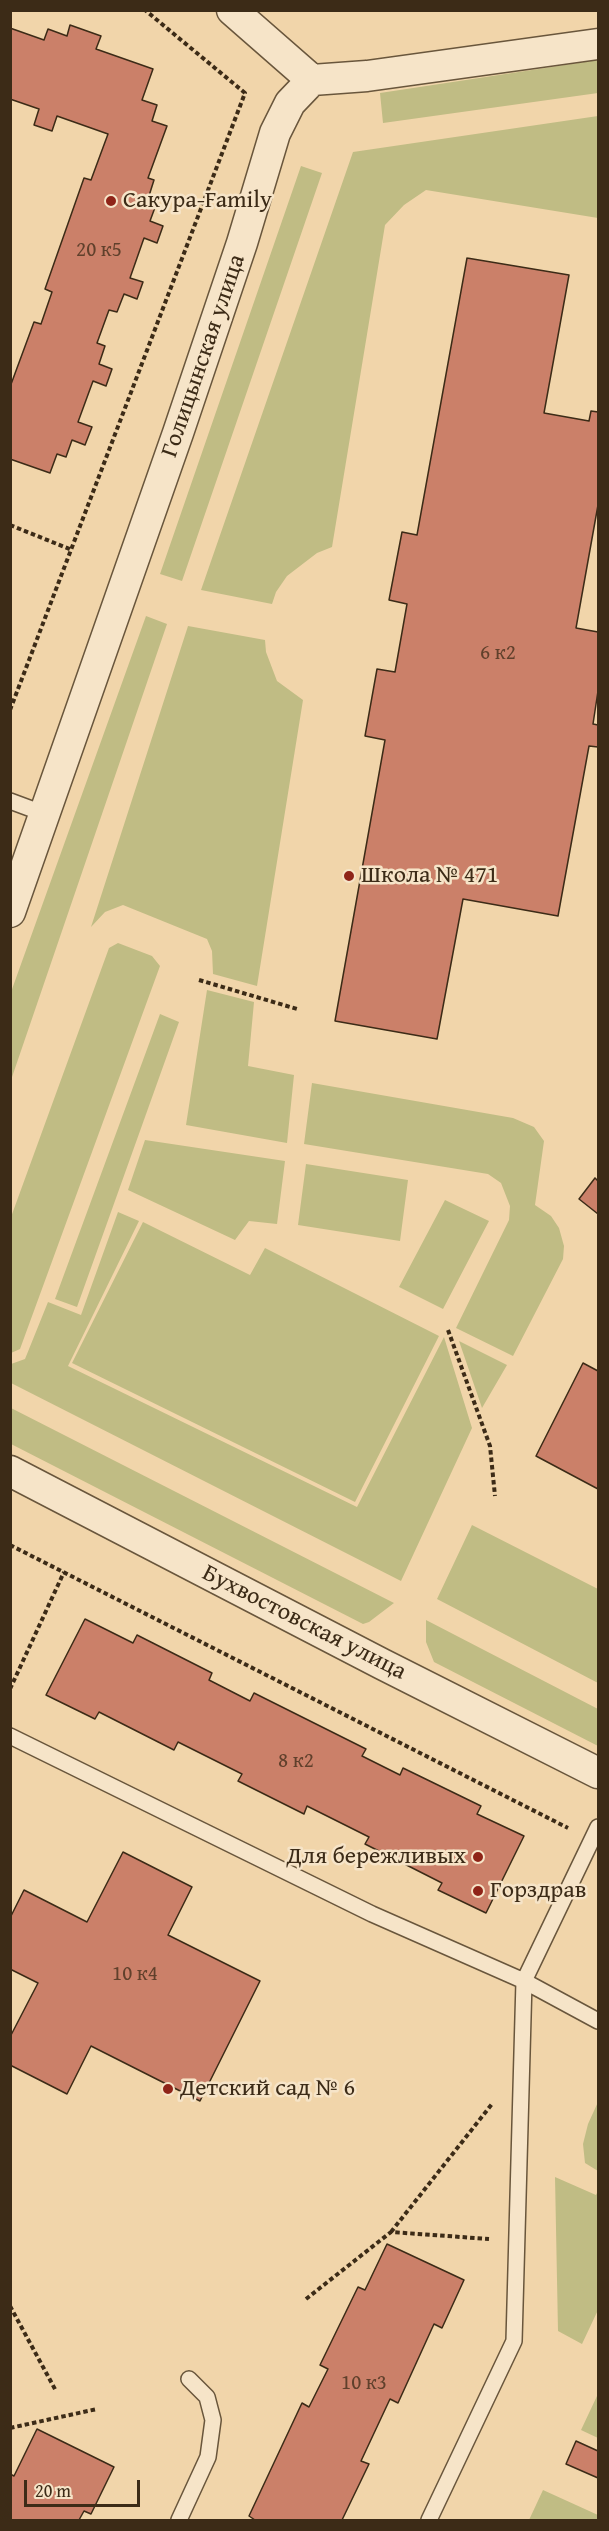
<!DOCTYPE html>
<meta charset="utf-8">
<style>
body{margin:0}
#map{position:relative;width:609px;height:2531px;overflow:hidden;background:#f1d5aa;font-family:"Gentium Book Plus",serif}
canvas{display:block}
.frame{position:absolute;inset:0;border:12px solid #3c2b17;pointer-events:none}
.scale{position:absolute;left:24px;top:2480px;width:116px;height:27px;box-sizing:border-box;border:3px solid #3c2b17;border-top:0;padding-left:8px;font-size:18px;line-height:21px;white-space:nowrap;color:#3c2b17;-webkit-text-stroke:4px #f6e4c8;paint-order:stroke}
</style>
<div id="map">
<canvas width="609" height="2531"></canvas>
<div class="frame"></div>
<div class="scale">20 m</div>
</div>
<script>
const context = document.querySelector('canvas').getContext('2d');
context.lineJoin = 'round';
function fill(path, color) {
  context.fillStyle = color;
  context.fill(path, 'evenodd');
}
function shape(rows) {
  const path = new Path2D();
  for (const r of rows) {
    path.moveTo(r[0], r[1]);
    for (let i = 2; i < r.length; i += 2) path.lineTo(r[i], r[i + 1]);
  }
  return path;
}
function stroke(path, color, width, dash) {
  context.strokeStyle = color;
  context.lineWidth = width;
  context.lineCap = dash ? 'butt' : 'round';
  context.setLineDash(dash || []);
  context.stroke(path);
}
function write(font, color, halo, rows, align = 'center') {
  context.font = font + ' "Gentium Book Plus",serif';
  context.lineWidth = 5;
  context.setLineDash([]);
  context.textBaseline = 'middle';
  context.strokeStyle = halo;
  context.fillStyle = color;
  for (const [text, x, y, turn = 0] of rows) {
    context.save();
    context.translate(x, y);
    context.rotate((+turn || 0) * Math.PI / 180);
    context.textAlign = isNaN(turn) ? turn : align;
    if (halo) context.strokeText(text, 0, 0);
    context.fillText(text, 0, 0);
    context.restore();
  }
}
fill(shape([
 [598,60,598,93,383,123,380,93],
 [598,116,598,218,426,190,404,205,385,225,332,547,317,553,287,576,276,592,272,604,201,590,353,152],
 [301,166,322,173,182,581,160,574],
 [146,616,167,624,11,1080,11,992],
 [188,626,265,640,266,652,277,681,303,700,257,986,213,974,212,951,207,939,123,905,105,912,91,927],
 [118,943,152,956,160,966,20,1349,11,1353,11,1217,109,948],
 [207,990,254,1002,248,1066,294,1075,287,1143,186,1125],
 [160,1014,179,1022,77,1307,55,1299],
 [312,1083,513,1118,534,1127,544,1141,535,1205,551,1216,559,1228,564,1246,563,1259,513,1356,456,1328,509,1220,510,1206,501,1183,488,1174,304,1144],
 [145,1140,285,1161,277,1224,249,1221,235,1240,128,1190],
 [306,1164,408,1180,400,1241,298,1225],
 [445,1200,489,1221,443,1309,399,1287],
 [118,1212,139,1221,68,1366,357,1507,444,1337,472,1428,401,1581,11,1383,11,1364,25,1359,48,1302,81,1315],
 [143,1222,250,1275,265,1248,439,1336,355,1502,72,1363],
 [459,1341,507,1365,482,1408],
 [11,1408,394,1603,369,1622,363,1624,11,1444],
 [472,1525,598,1589,598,1683,437,1599],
 [426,1620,598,1709,598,1746,434,1662,426,1642],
 [598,2102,598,2171,585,2163,583,2144,588,2124],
 [555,2177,596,2195,598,2191,598,2310,582,2344,558,2331],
 [597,2396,598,2396,598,2438,581,2430],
 [543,2490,598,2515,598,2520,529,2520]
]), '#c0bc84');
const building = shape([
 [70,25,101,36,96,49,153,69,142,100,157,105,152,121,167,126,148,178,154,180,148,199,157,202,150,221,163,226,157,243,144,238,130,278,143,282,137,299,124,294,117,312,109,310,97,343,105,346,99,364,112,369,106,386,93,381,78,422,92,427,85,445,72,440,66,457,57,454,50,473,10,459,10,387,34,322,41,324,52,292,45,289,84,178,91,180,108,134,57,116,52,131,34,125,39,109,10,99,10,28,44,40,48,29,67,36,70,25],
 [467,258,569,275,544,413,589,421,591,411,598,412,598,505,576,628,598,632,598,691,593,724,598,725,598,747,589,746,558,916,463,899,437,1039,335,1021,385,740,365,736,377,669,395,672,407,604,389,600,402,532,417,535,467,258],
 [595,1178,598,1181,598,1214,579,1199,595,1178],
 [583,1363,598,1371,598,1489,536,1456,583,1363],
 [85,1619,133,1643,137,1635,212,1673,209,1680,250,1701,254,1693,366,1749,362,1756,400,1775,403,1768,481,1806,477,1814,524,1836,486,1913,438,1890,442,1883,365,1844,369,1837,307,1806,304,1814,238,1781,242,1774,178,1742,174,1750,99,1712,95,1719,46,1695,85,1619],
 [123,1852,192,1887,168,1935,260,1981,200,2101,91,2046,67,2094,10,2065,10,2037,38,1983,10,1969,10,1918,24,1890,87,1922,123,1852],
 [387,2244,464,2280,442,2328,434,2324,398,2403,390,2399,361,2461,369,2464,342,2520,255,2520,249,2516,302,2403,309,2407,328,2369,320,2365,358,2287,365,2290,387,2244],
 [37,2429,114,2467,91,2514,84,2511,79,2520,10,2520,10,2474,14,2476,37,2429],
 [576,2441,598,2451,598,2478,566,2464,576,2441]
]);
fill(building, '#cb8069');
stroke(building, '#3c2b17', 1.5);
const service = shape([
 [10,801,45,814],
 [10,1736,372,1914,524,1981,598,2021],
 [179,2520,208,2457,213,2420,207,2397,189,2379],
 [429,2520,514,2341,524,1981,598,1827]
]);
const minor = shape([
 [232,10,312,80],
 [10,912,178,433,242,243,275,133,290,103,312,80,367,76,598,44],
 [10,1471,382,1664,598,1773]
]);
stroke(service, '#69563c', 18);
stroke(minor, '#69563c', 33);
stroke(shape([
 [10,525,72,550],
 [10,710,245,93,145,10],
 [199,980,297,1009],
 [448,1330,490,1446,495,1496],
 [10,1545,568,1828],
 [10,1689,64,1572],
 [391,2232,492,2104],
 [306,2299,391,2232,489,2239],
 [10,2306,56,2391],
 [10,2428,97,2409]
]), '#3c2b17', 4, [4.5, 3]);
stroke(service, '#f6e4c8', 15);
stroke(minor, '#f6e4c8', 30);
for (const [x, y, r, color] of [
 [111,201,6,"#8f2418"],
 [349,876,6,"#8f2418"],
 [478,1857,6,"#8f2418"],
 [478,1891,6,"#8f2418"],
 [168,2089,6,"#8f2418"]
]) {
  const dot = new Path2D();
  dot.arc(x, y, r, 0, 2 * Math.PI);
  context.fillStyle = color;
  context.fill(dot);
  stroke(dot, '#f6e4c8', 2);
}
write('21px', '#60402c', null, [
 ["20 к5",99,251],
 ["6 к2",498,654],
 ["8 к2",296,1762],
 ["10 к4",135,1975],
 ["10 к3",364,2384]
]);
write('24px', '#3c2b17', '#f6e4c8', [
 ["Сакура-Family",123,201],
 ["Школа № 471",361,876],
 ["Для бережливых",466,1857,"right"],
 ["Горздрав",490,1891],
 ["Детский сад № 6",180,2089]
], 'left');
write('24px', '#3c2b17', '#f6e4c8', [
 ["Голицынская улица",204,356,-71],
 ["Бухвостовская улица",304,1623,27]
]);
</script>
